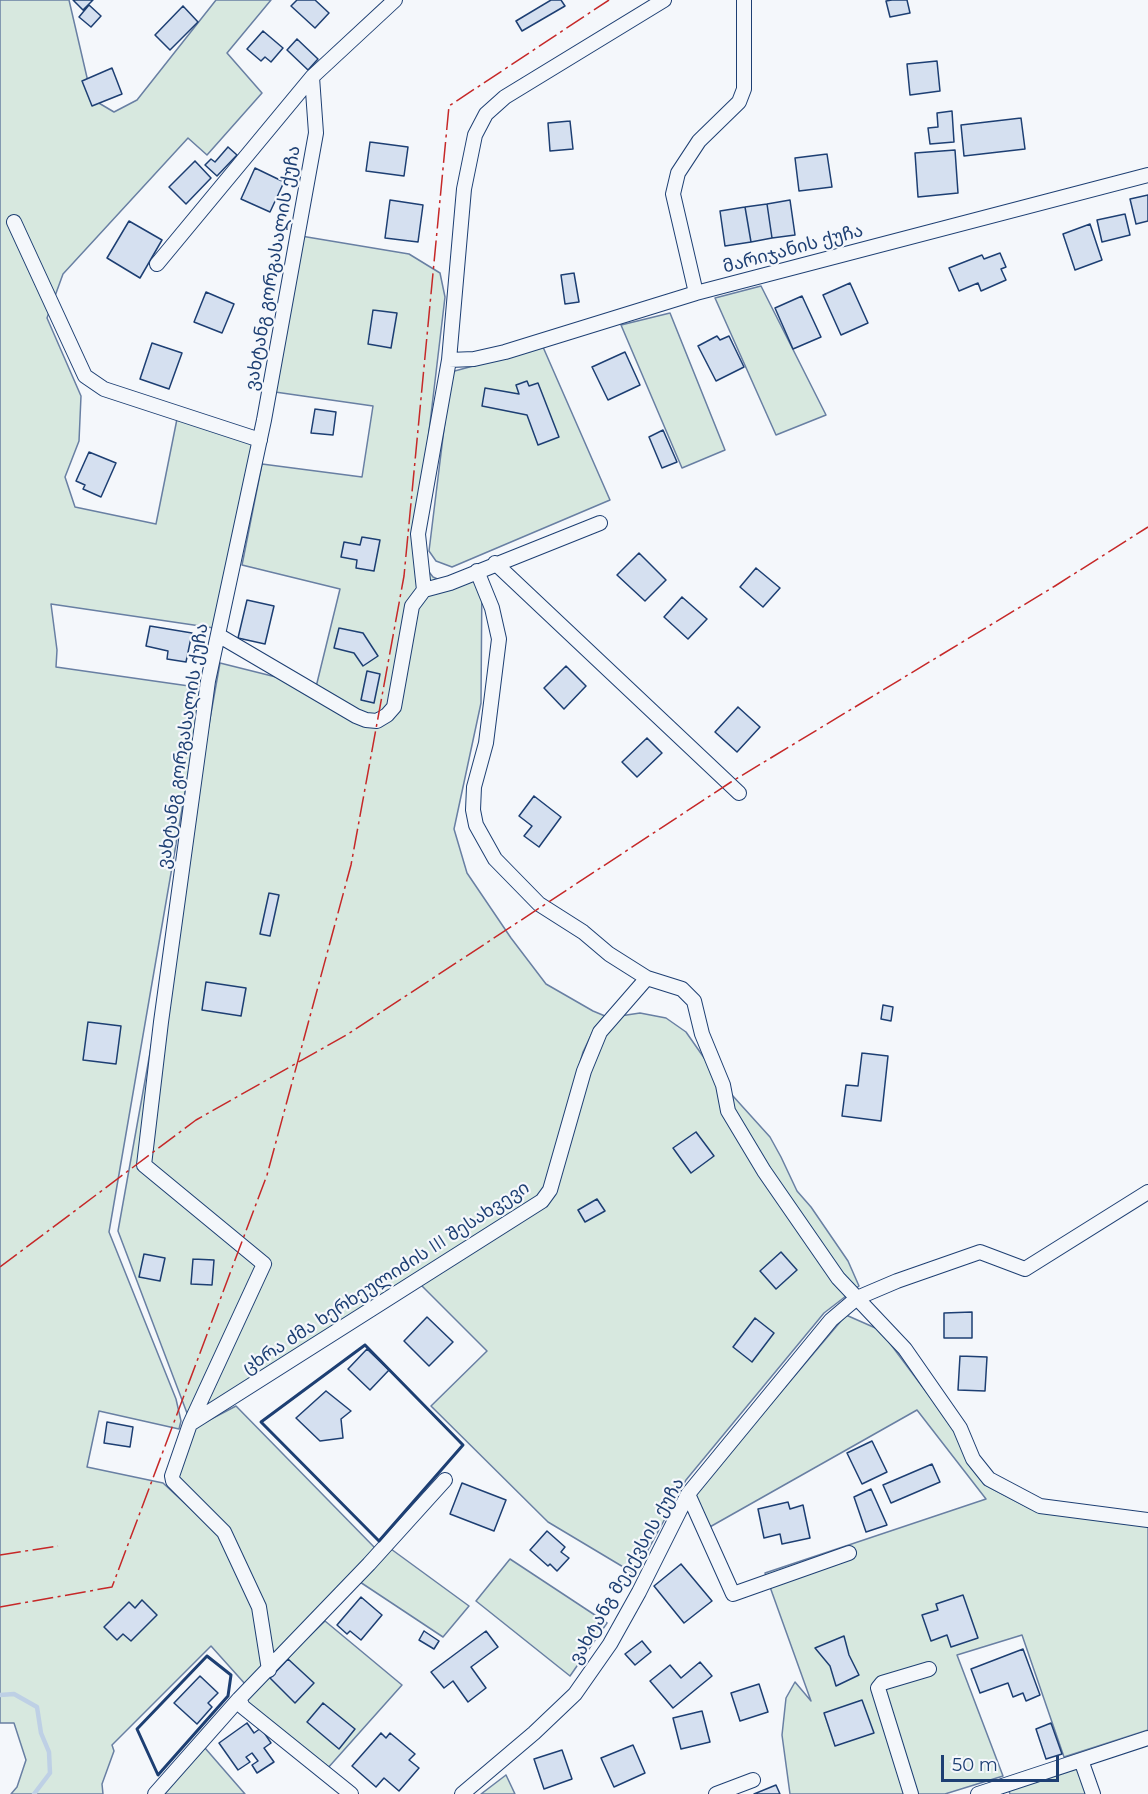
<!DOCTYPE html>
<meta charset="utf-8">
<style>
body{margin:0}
#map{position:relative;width:1148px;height:1794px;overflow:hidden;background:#f4f7fb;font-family:Montserrat,sans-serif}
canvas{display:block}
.scale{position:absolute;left:941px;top:1755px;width:118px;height:27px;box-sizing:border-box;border:3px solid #1d3f73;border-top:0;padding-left:8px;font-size:18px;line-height:21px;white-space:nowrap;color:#1d3f73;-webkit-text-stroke:4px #f4f7fb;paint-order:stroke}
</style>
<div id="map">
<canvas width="1148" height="1794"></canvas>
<div class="scale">50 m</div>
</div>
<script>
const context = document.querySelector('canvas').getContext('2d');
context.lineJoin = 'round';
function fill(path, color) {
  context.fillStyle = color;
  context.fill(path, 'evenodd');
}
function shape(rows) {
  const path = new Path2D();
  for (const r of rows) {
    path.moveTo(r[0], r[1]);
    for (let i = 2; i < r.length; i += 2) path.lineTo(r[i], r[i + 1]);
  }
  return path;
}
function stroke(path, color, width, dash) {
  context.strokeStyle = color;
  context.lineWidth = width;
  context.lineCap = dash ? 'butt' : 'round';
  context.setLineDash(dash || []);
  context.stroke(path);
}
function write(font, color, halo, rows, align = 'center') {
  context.font = font + ' Montserrat,"Noto Sans Georgian",sans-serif';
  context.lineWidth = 4.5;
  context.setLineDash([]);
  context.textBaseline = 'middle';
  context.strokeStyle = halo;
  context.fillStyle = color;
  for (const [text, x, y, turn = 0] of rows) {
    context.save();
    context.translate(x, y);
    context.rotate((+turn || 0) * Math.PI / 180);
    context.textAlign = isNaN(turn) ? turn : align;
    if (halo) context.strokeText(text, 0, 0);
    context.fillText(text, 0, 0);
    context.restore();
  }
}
const green = shape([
 [0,0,69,0,92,99,114,112,137,100,216,0,271,0,227,53,262,93,207,155,188,138,63,274,47,318,81,396,79,441,65,477,75,507,156,524,177,419,253,443,214,628,51,604,57,650,56,667,203,688,109,1232,176,1399,181,1421,179,1429,99,1411,87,1467,163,1483,219,1535,255,1607,264,1667,246,1685,211,1646,112,1745,114,1751,102,1784,103,1794,11,1794,17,1787,26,1760,14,1723,0,1723,0,0],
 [301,236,409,254,440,273,445,297,416,541,419,559,433,577,444,582,482,571,481,703,454,829,467,873,511,938,546,984,593,1011,605,1016,595,1027,583,1052,545,1188,539,1197,190,1421,118,1231,220,663,316,687,340,589,242,565,262,464,362,477,373,406,275,392,301,236],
 [761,286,826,415,776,435,715,298,761,286],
 [670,313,725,450,682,468,621,325,670,313],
 [543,347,610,500,452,567,436,561,429,551,451,372,543,347],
 [640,1013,666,1018,686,1032,723,1085,770,1137,781,1157,797,1191,811,1207,848,1261,859,1286,824,1313,686,1480,635,1574,548,1522,431,1406,487,1351,419,1283,547,1203,586,1076,603,1035,620,1016,640,1013],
 [846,1315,880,1330,954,1429,970,1465,985,1485,1031,1509,1148,1525,1148,1730,1064,1757,1022,1635,957,1655,1003,1776,945,1794,790,1794,782,1735,786,1698,795,1682,811,1701,765,1573,986,1499,917,1410,708,1528,693,1496,846,1315],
 [236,1406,375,1548,272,1659,229,1530,177,1476,194,1428,236,1406],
 [391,1549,469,1606,443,1637,360,1582,391,1549],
 [510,1559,607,1623,570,1676,476,1601,510,1559],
 [325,1621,402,1685,327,1769,248,1706,245,1698,325,1621],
 [205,1748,245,1794,163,1794,205,1748],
 [1079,1767,1089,1794,1010,1794,1008,1788,1079,1767],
 [506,1775,515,1794,481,1794,506,1775]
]);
fill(green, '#d7e8df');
stroke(green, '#687fa3', 1.5);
stroke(shape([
 [0,1695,14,1694,37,1707,41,1733,49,1752,50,1773,34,1794]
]), '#bed0e5', 4.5);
const building = shape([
 [73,0,93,0,83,10,73,0],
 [297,0,315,0,329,13,315,28,291,6,297,0],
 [551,0,561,0,565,6,522,31,516,21,551,0],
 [892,0,907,0,910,13,890,17,886,1,892,0],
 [89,5,101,16,91,27,79,17,89,5],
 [183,6,198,22,170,50,155,35,183,6],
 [263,31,283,48,271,62,265,57,261,61,247,49,263,31],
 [297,39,318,59,308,70,287,50,297,39],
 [937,61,940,91,910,95,907,64,937,61],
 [112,68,122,94,92,106,82,81,112,68],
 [952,111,954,142,930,144,928,128,938,127,937,113,952,111],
 [1021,118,1025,149,964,156,961,125,1021,118],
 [570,121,573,149,550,151,548,123,570,121],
 [370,142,408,147,404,176,366,171,370,142],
 [228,147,237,155,217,176,205,165,211,159,215,162,228,147],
 [955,150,958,193,918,197,915,153,955,150],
 [827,154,832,187,799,191,795,158,827,154],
 [195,161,211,178,186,204,169,187,195,161],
 [255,168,284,182,270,212,241,199,255,168],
 [1148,195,1148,221,1136,224,1130,199,1148,195],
 [390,200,423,205,418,242,385,238,390,200],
 [790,200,795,235,772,238,767,204,790,200],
 [767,204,772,238,751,242,745,207,767,204],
 [745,207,751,242,725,246,720,211,745,207],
 [1125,214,1130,235,1102,242,1097,220,1125,214],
 [129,221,162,240,140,278,107,258,129,221],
 [1090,224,1102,260,1075,270,1063,234,1090,224],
 [1000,253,1006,267,1001,269,1006,280,981,291,978,283,959,291,949,268,982,255,984,259,1000,253],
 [574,273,579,302,565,304,561,275,574,273],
 [850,283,868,323,841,335,823,295,850,283],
 [206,292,234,304,222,333,194,322,206,292],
 [802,296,821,337,793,349,775,308,802,296],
 [373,310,397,313,391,348,368,344,373,310],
 [717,336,720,340,729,336,744,367,716,381,698,346,717,336],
 [152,343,182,353,169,389,140,379,152,343],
 [625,352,640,385,608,400,592,367,625,352],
 [527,381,529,386,538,383,559,437,538,445,527,415,482,406,485,388,519,394,516,385,527,381],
 [315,409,336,412,333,435,311,433,315,409],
 [663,430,677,462,662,468,649,437,663,430],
 [89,452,116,463,101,497,83,489,85,485,76,481,89,452],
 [362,537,380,540,374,571,356,568,357,560,341,557,344,542,360,545,362,537],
 [639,553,666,580,645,601,617,575,639,553],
 [756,568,780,588,763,607,740,587,756,568],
 [682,597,707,619,688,639,664,617,682,597],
 [247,600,274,606,265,644,238,638,247,600],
 [150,626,192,633,186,662,167,659,168,651,146,646,150,626],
 [339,628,363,633,378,656,363,666,354,653,334,648,339,628],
 [566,666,586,686,564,709,544,688,566,666],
 [367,671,380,674,374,703,361,700,367,671],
 [738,707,760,727,737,752,715,732,738,707],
 [647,738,662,753,637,777,622,762,647,738],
 [534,796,561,817,539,847,524,836,532,826,519,816,534,796],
 [269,893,279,895,270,936,260,934,269,893],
 [206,982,246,988,241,1016,202,1010,206,982],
 [883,1005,893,1007,891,1021,881,1019,883,1005],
 [88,1022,121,1026,116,1064,83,1060,88,1022],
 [862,1053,888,1056,881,1121,842,1116,846,1085,858,1086,862,1053],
 [696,1132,714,1156,691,1173,673,1148,696,1132],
 [597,1199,605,1211,585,1222,578,1210,597,1199],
 [781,1252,797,1270,776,1289,760,1271,781,1252],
 [144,1254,165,1258,160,1281,139,1277,144,1254],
 [193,1259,214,1260,212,1285,191,1284,193,1259],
 [972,1312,972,1338,944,1338,944,1313,972,1312],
 [427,1317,453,1342,429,1366,404,1341,427,1317],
 [755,1318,774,1333,752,1362,733,1347,755,1318],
 [367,1349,389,1370,370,1390,348,1369,367,1349],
 [960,1356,987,1357,985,1391,958,1390,960,1356],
 [326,1391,351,1411,341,1419,343,1438,320,1441,296,1418,326,1391],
 [107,1422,133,1427,130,1447,104,1443,107,1422],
 [872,1441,887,1472,862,1484,847,1453,872,1441],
 [932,1464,940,1482,891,1503,883,1485,932,1464],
 [462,1483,506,1500,494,1531,450,1514,462,1483],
 [871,1489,887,1525,866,1532,854,1497,871,1489],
 [788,1502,790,1509,803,1505,810,1538,782,1544,780,1534,764,1538,758,1509,788,1502],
 [547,1531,565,1547,561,1552,569,1558,557,1571,550,1564,548,1566,530,1550,547,1531],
 [681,1564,712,1601,684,1623,654,1586,681,1564],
 [963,1595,978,1638,951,1647,947,1635,931,1641,922,1615,938,1610,936,1604,963,1595],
 [361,1597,382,1615,361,1640,350,1631,347,1634,337,1625,361,1597],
 [142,1600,157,1615,131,1641,123,1634,117,1640,104,1627,129,1602,135,1608,142,1600],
 [424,1631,439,1641,434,1649,419,1640,424,1631],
 [486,1631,498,1647,471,1667,486,1688,468,1702,453,1681,444,1688,431,1672,486,1631],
 [844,1636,849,1655,859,1675,836,1686,830,1666,815,1648,844,1636],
 [642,1641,651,1652,635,1665,625,1654,642,1641],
 [1023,1649,1040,1695,1026,1701,1023,1693,1013,1697,1008,1683,980,1693,971,1669,1023,1649],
 [288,1659,314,1683,295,1703,270,1678,288,1659],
 [700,1662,712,1676,673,1708,650,1681,670,1665,681,1678,700,1662],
 [200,1676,218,1693,208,1703,212,1707,197,1724,174,1703,200,1676],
 [759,1684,768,1712,740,1721,731,1693,759,1684],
 [862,1700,874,1733,835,1746,824,1713,862,1700],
 [323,1703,355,1729,339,1749,307,1722,323,1703],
 [702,1711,710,1742,681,1749,673,1718,702,1711],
 [247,1723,254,1733,261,1728,271,1743,264,1748,274,1762,257,1773,252,1765,258,1761,252,1753,246,1757,250,1762,238,1770,219,1743,247,1723],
 [1051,1723,1062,1754,1046,1759,1036,1729,1051,1723],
 [381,1733,386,1738,390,1733,415,1754,409,1760,419,1768,399,1791,384,1778,376,1787,352,1766,381,1733],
 [633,1745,645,1773,614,1787,601,1758,633,1745],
 [562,1750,572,1779,544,1789,534,1759,562,1750],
 [776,1785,780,1794,754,1794,776,1785]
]);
fill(building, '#d5e0f0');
stroke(building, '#1d3f73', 1.5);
const street = shape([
 [14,222,85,376,104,389,260,440],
 [157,264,312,77,395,0],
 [696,293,673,194,678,173,699,141,739,102,744,89,744,0],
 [449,360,474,359,505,352,696,293,1148,175],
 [600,523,450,583,424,590,418,534,449,360,464,189,475,135,486,114,505,97,664,0],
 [495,563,739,793],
 [477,571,492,608,499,639,486,743,474,787,473,810,476,825,495,859,539,904,583,932,609,954,647,978,682,989,694,1001,702,1034,723,1085,728,1111,764,1171,838,1278,905,1349,960,1428,973,1459,989,1479,1040,1506,1148,1520],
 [218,635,356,716,366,720,377,721,387,715,394,707,412,606,424,590],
 [190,1424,542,1201,550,1190,584,1071,600,1032,647,978],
 [688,1494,733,1594,849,1553],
 [269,1670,259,1607,224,1532,173,1481,172,1476,190,1424,264,1264,144,1165,161,1022,208,681,264,420,316,133,312,77],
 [1081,1760,1093,1794],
 [155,1794,239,1699],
 [351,1794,243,1707,239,1699,369,1564,445,1480],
 [462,1794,534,1733,575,1694,610,1644,639,1592,688,1494,831,1320,857,1298,897,1281,980,1252,1025,1269,1148,1192],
 [716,1794,753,1780],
 [911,1794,878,1688,882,1683,929,1669],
 [978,1794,1148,1738]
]);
stroke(street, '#1d3f73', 16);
stroke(street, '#f4f7fb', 14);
stroke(shape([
 [365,1345,463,1445,379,1541,261,1422,365,1345],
 [207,1656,231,1675,228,1696,158,1775,137,1729,207,1656]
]), '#1d3f73', 3);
stroke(shape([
 [0,1267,196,1120,348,1034,731,782,1055,586,1148,527],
 [0,1555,58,1546],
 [0,1607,112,1587,267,1175,351,865,404,576,449,106,609,0]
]), '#c62828', 1.5, [21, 4.5, 3, 4.5]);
write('18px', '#1d3f73', '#f4f7fb', [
 ["მარიჯანის ქუჩა",793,249,-15],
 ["ვახტანგ გორგასალის ქუჩა",273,268,-80],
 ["ვახტანგ გორგასალის ქუჩა",183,746,-81],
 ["ცხრა ძმა ხერხეულიძის III შესახვევი",386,1278,-33],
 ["ვახტანგ მეექვსის ქუჩა",627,1571,-60]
]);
</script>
